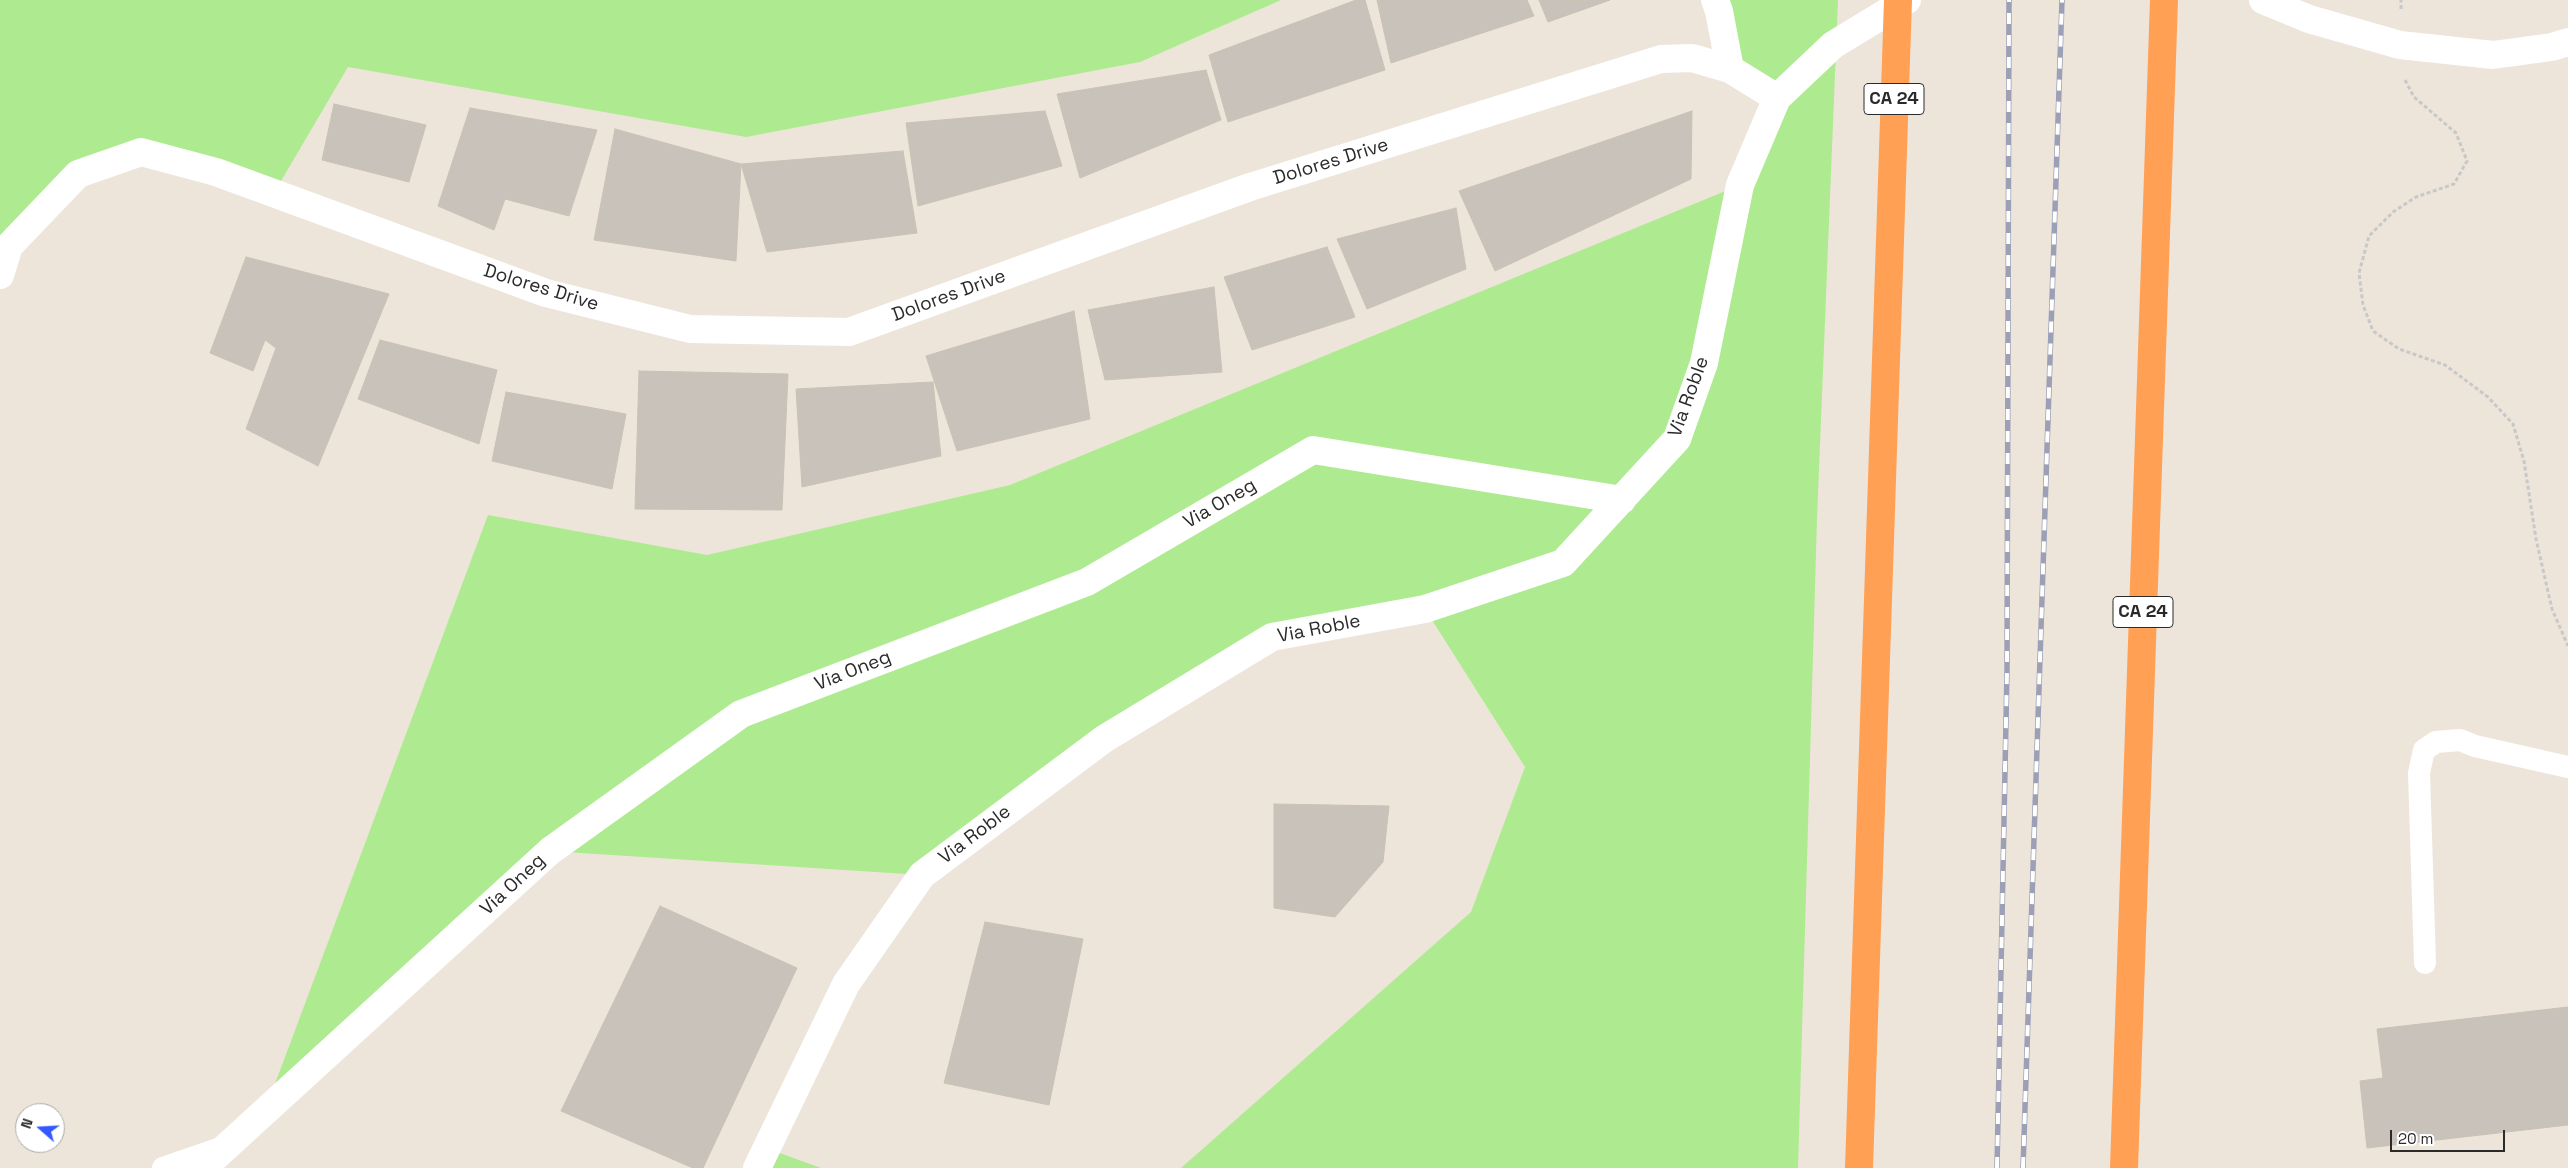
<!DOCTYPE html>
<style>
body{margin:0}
#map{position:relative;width:2568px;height:1168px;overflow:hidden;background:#eee5da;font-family:"Space Grotesk",sans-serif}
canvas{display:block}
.north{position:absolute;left:15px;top:1103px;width:50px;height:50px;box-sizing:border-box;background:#fff;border:1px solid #aaa;border-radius:50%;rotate:289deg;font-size:14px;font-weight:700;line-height:20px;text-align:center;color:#2a2a2a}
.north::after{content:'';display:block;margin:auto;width:18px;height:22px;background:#3659ff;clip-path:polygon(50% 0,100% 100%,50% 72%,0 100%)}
.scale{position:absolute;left:2390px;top:1130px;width:115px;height:22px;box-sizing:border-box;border:2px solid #2a2a2a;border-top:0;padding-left:6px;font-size:15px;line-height:18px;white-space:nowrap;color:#2a2a2a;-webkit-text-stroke:4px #fff;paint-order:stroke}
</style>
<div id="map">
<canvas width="2568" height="1168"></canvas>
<div class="north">N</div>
<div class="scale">20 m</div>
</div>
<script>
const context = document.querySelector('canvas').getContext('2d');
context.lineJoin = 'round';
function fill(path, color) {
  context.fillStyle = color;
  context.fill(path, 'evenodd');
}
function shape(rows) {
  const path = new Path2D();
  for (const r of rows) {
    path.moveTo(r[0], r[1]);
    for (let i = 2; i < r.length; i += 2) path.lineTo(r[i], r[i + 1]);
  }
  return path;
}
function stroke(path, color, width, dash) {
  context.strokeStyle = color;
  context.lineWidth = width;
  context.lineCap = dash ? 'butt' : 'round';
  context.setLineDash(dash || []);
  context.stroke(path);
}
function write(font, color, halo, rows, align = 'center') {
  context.font = font + ' "Space Grotesk",sans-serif';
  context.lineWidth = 5;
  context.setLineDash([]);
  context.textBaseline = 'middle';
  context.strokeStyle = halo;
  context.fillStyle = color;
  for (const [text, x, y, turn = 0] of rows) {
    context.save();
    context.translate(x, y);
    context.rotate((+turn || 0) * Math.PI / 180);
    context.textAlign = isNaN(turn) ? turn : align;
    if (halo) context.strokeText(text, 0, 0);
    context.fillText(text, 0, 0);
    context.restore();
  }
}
fill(shape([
 [0,0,1281,0,1140,62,746,137,348,67,274,193,141,152,78,174,0,244],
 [1707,0,1838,0,1817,519,1798,1168,1181,1168,1471,912,1525,767,1425,609,1272,637,922,875,550,851,264,1113,488,515,707,555,1010,485,1740,185,1767,91,1722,64],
 [766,1148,821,1168,757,1168]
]), '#aeeb90');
const building = shape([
 [1356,0,1365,0,1385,70,1228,122,1209,55,1356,0],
 [1377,0,1527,0,1534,16,1391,63,1377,0],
 [1539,0,1610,0,1548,22,1539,0],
 [1206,70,1221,120,1080,178,1057,94,1206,70],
 [334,104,426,125,409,182,322,160,334,104],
 [470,108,597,130,569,216,505,199,494,230,438,206,470,108],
 [1045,111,1062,166,918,206,906,123,1045,111],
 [1692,111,1691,179,1495,271,1459,191,1692,111],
 [615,129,741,164,736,261,594,240,615,129],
 [903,151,917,233,767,252,741,164,903,151],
 [1456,208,1466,269,1367,309,1337,239,1456,208],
 [1327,247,1355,317,1252,350,1224,277,1327,247],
 [246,257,389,294,318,466,246,429,276,348,265,340,253,371,210,353,246,257],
 [1214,287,1222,372,1105,380,1088,310,1214,287],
 [1074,311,1090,419,957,451,926,356,1074,311],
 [380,340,497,370,479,444,358,399,380,340],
 [639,371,788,374,782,510,635,509,639,371],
 [933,382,941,456,802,487,796,389,933,382],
 [506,392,626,414,612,489,492,461,506,392],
 [1274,804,1389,806,1383,862,1335,917,1274,908,1274,804],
 [660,906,797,968,703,1168,693,1168,561,1111,660,906],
 [985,922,1083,939,1049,1105,944,1083,985,922],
 [2568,1007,2568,1125,2367,1148,2360,1081,2383,1078,2377,1029,2568,1007]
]);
fill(building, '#c9c2ba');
stroke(building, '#c9c2b3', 1);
stroke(shape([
 [2401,9,2401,0],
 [2405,80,2414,97,2456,133,2467,161,2454,184,2416,197,2393,212,2369,236,2359,273,2363,305,2373,331,2399,349,2445,365,2488,397,2513,424,2524,461,2536,539,2552,609,2568,646]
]), '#c8c8c8', 3, [4, 2.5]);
stroke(shape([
 [2425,963,2419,773,2424,750,2436,742,2460,740,2475,746,2568,767],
 [163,1168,224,1147]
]), '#fff', 22);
stroke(shape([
 [1715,0,1719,11,1730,69],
 [2263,0,2309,19,2400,45,2493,55,2552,47,2568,42],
 [0,275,9,246,78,174,141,152,216,172,546,293,690,329,849,332,1250,187,1661,59,1692,58,1730,69,1777,98],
 [203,1168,550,851,741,714,1087,582,1313,450,1622,500],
 [757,1168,846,984,922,875,1104,739,1272,637,1425,609,1563,563,1677,439,1704,363,1740,185,1777,98,1833,45,1907,0]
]), '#fff', 28);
stroke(shape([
 [1859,1168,1898,0],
 [2124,1168,2164,0]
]), '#ffa054', 28);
const rail = shape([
 [1997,1168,2007,671,2009,0],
 [2023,1168,2062,0]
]);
stroke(rail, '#9ca0b6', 5.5);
stroke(rail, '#fff', 4, [11]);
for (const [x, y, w] of [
 [1894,99,60],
 [2143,612,60]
]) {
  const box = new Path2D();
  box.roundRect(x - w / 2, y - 15.5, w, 31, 4);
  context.fillStyle = '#fff';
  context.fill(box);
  stroke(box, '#2a2a2a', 1);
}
write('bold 18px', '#2a2a2a', null, [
 ["CA 24",1894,99],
 ["CA 24",2143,612]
]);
write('19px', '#2a2a2a', '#fff', [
 ["Dolores Drive",1331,162,-17],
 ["Dolores Drive",541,288,17],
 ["Dolores Drive",949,296,-20],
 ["Via Roble",1689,397,-70],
 ["Via Oneg",1220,504,-30],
 ["Via Roble",1319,629,-11],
 ["Via Oneg",853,671,-21],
 ["Via Roble",975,835,-37],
 ["Via Oneg",513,885,-43]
]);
</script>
